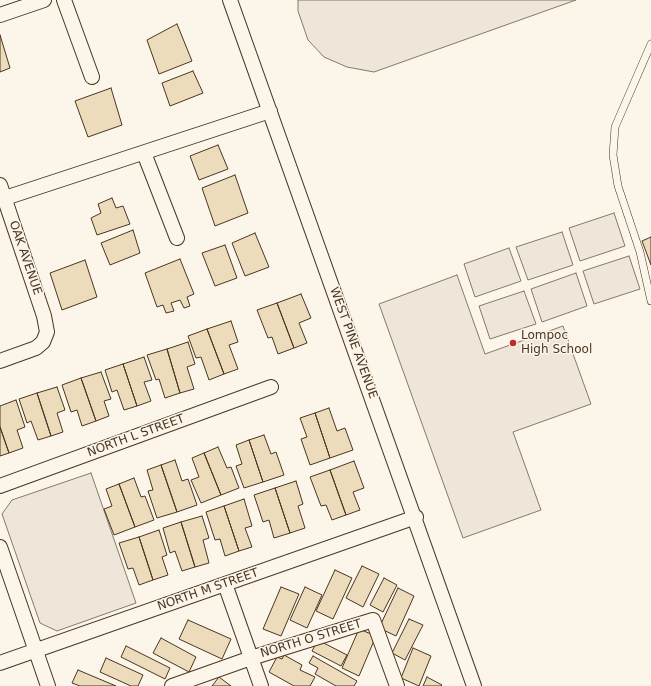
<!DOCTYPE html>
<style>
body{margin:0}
canvas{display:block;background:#fbf6e9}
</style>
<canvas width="651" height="686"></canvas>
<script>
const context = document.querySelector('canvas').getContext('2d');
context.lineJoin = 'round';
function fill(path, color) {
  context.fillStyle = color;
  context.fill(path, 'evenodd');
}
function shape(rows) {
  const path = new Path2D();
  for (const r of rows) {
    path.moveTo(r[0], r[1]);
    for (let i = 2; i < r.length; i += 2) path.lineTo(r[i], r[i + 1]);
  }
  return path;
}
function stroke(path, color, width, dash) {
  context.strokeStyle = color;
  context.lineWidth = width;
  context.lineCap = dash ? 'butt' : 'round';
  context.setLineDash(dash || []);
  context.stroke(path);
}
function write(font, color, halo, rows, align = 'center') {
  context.font = font + ' "DejaVu Sans",sans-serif';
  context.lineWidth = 3;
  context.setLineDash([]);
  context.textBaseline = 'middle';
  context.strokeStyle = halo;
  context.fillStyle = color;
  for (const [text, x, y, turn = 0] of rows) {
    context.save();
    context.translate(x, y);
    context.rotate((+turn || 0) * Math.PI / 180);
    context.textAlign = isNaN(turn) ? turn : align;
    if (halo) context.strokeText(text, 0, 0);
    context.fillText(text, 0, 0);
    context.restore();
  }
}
const green = shape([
 [298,0,576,0,374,72,347,67,324,57,308,40,298,11,298,0],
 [614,213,625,246,580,261,569,228,614,213],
 [562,232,573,265,528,280,516,247,562,232],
 [509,248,521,281,475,297,464,264,509,248],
 [629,256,640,289,594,304,583,271,629,256],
 [576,273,587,306,542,322,531,289,576,273],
 [457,275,485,354,563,326,591,404,513,432,541,510,463,538,379,304,457,275],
 [524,291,536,324,490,339,479,306,524,291],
 [91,473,136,603,57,631,40,623,2,514,12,500,91,473]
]);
fill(green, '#ede6d9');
stroke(green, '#887966', 1);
const building = shape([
 [177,24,192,61,159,74,147,40,177,24],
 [0,35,10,68,0,72,0,35],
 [193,71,203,93,170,106,162,83,193,71],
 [111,88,122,125,88,137,75,101,111,88],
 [218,145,228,169,199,180,190,156,218,145],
 [235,175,248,213,215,226,202,188,235,175],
 [112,198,116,208,123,206,130,224,97,235,91,218,101,213,98,204,112,198],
 [133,230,140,253,110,265,101,243,133,230],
 [255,233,269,267,245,276,232,243,255,233],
 [651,237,651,265,642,241,651,237],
 [225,245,237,278,215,286,202,253,225,245],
 [180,259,194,294,187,297,190,306,184,308,180,300,171,303,174,311,166,313,163,305,157,307,145,273,180,259],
 [85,260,97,297,62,310,50,273,85,260],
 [301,294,311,318,299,323,307,343,294,348,277,303,301,294],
 [277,303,294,348,278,354,272,337,268,338,257,310,277,303],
 [231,321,238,342,229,345,238,369,224,374,207,329,231,321],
 [207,329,224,374,209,380,201,357,196,358,188,336,207,329],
 [188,342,195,364,187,367,194,389,180,393,167,349,188,342],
 [167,349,180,393,165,398,159,379,156,380,147,355,167,349],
 [144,357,152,380,144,382,151,401,137,406,123,364,144,357],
 [123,364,137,406,124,410,117,390,112,392,105,370,123,364],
 [101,372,111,399,104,401,109,416,96,421,81,378,101,372],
 [81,378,96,421,82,426,77,410,71,412,62,385,81,378],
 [57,387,65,410,57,413,63,432,51,436,37,393,57,387],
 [37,393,51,436,38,440,31,421,27,423,19,399,37,393],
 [16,400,25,427,17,430,23,448,9,453,0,427,0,406,16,400],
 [329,408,337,431,345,428,353,450,330,458,315,413,329,408],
 [315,413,330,458,310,465,301,439,307,437,300,418,315,413],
 [0,427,9,453,0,456,0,427],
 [264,435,271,454,276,452,284,475,263,482,249,440,264,435],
 [249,440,263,482,244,488,236,466,242,464,236,445,249,440],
 [218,447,227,468,231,467,239,488,221,495,204,453,218,447],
 [204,453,221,495,201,503,191,480,199,477,192,458,204,453],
 [175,460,182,481,188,479,197,505,177,512,161,465,175,460],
 [354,461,364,488,353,492,360,510,346,515,330,470,354,461],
 [161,465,177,512,157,518,148,491,153,490,147,470,161,465],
 [330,470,346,515,332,520,326,505,321,506,310,477,330,470],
 [134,478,141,497,145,496,154,520,135,527,119,484,134,478],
 [296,481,303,504,298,506,305,528,290,533,275,488,296,481],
 [119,484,135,527,114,535,104,509,112,506,106,489,119,484],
 [275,488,290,533,274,538,269,520,263,522,254,495,275,488],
 [244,499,252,526,245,528,252,547,239,551,224,506,244,499],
 [224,506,239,551,225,556,220,539,215,540,206,512,224,506],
 [202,516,209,538,203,540,209,563,195,567,181,522,202,516],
 [181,522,195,567,182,571,175,551,170,553,163,528,181,522],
 [159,530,167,555,162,557,168,575,153,580,139,537,159,530],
 [139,537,153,580,139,585,133,568,128,569,119,543,139,537],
 [362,566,379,574,363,607,346,598,362,566],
 [335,570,352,578,333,619,316,611,335,570],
 [384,578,397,585,383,612,370,605,384,578],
 [281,587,299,594,281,636,263,629,281,587],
 [305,587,322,595,307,628,290,620,305,587],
 [398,588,414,596,396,636,379,628,398,588],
 [409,619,423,625,405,660,392,653,409,619],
 [188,620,231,639,222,659,179,639,188,620],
 [359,629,376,636,359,676,342,668,359,629],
 [161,638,196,657,189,672,153,653,161,638],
 [318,640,347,655,341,666,312,651,318,640],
 [126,646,170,668,165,679,121,657,126,646],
 [413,648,431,656,419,686,401,678,413,648],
 [284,655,302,665,300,670,315,677,310,686,294,686,269,672,277,657,282,659,284,655],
 [313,656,357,681,354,686,336,686,315,674,318,668,309,663,313,656],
 [106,658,143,675,138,686,131,686,100,672,106,658],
 [78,670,116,686,80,686,72,683,78,670],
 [219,677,231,686,212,686,219,677],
 [427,677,442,685,441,686,423,686,427,677]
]);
fill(building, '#ecdcbc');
stroke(building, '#4a3520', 1);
const service = shape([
 [651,44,615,127,613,155,618,186,640,252,651,301]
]);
const minor = shape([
 [64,0,92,77],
 [230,0,474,686],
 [0,15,44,0],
 [144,153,177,238],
 [0,185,44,316,47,332,43,342,36,348,0,361],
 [5,198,270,111],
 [0,486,271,387],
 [0,547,48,686],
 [225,584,261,686],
 [0,663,416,517],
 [172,686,251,658,373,620,397,686]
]);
stroke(service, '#4a3520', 8);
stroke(minor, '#4a3520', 16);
stroke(service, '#fbf6e9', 7);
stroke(minor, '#fbf6e9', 14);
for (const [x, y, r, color] of [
 [513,343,4,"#c62828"]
]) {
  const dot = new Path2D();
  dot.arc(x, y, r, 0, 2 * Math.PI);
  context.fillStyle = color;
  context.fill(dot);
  stroke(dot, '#fbf6e9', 1.5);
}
write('12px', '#4a3520', '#fbf6e9', [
 ["OAK AVENUE",25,258,71],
 ["WEST PINE AVENUE",353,343,70],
 ["NORTH L STREET",136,436,-20],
 ["NORTH M STREET",208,590,-19],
 ["NORTH O STREET",311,639,-17]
]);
write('12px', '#4a3520', '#fbf6e9', [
 ["Lompoc",521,336],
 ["High School",521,350]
], 'left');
</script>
